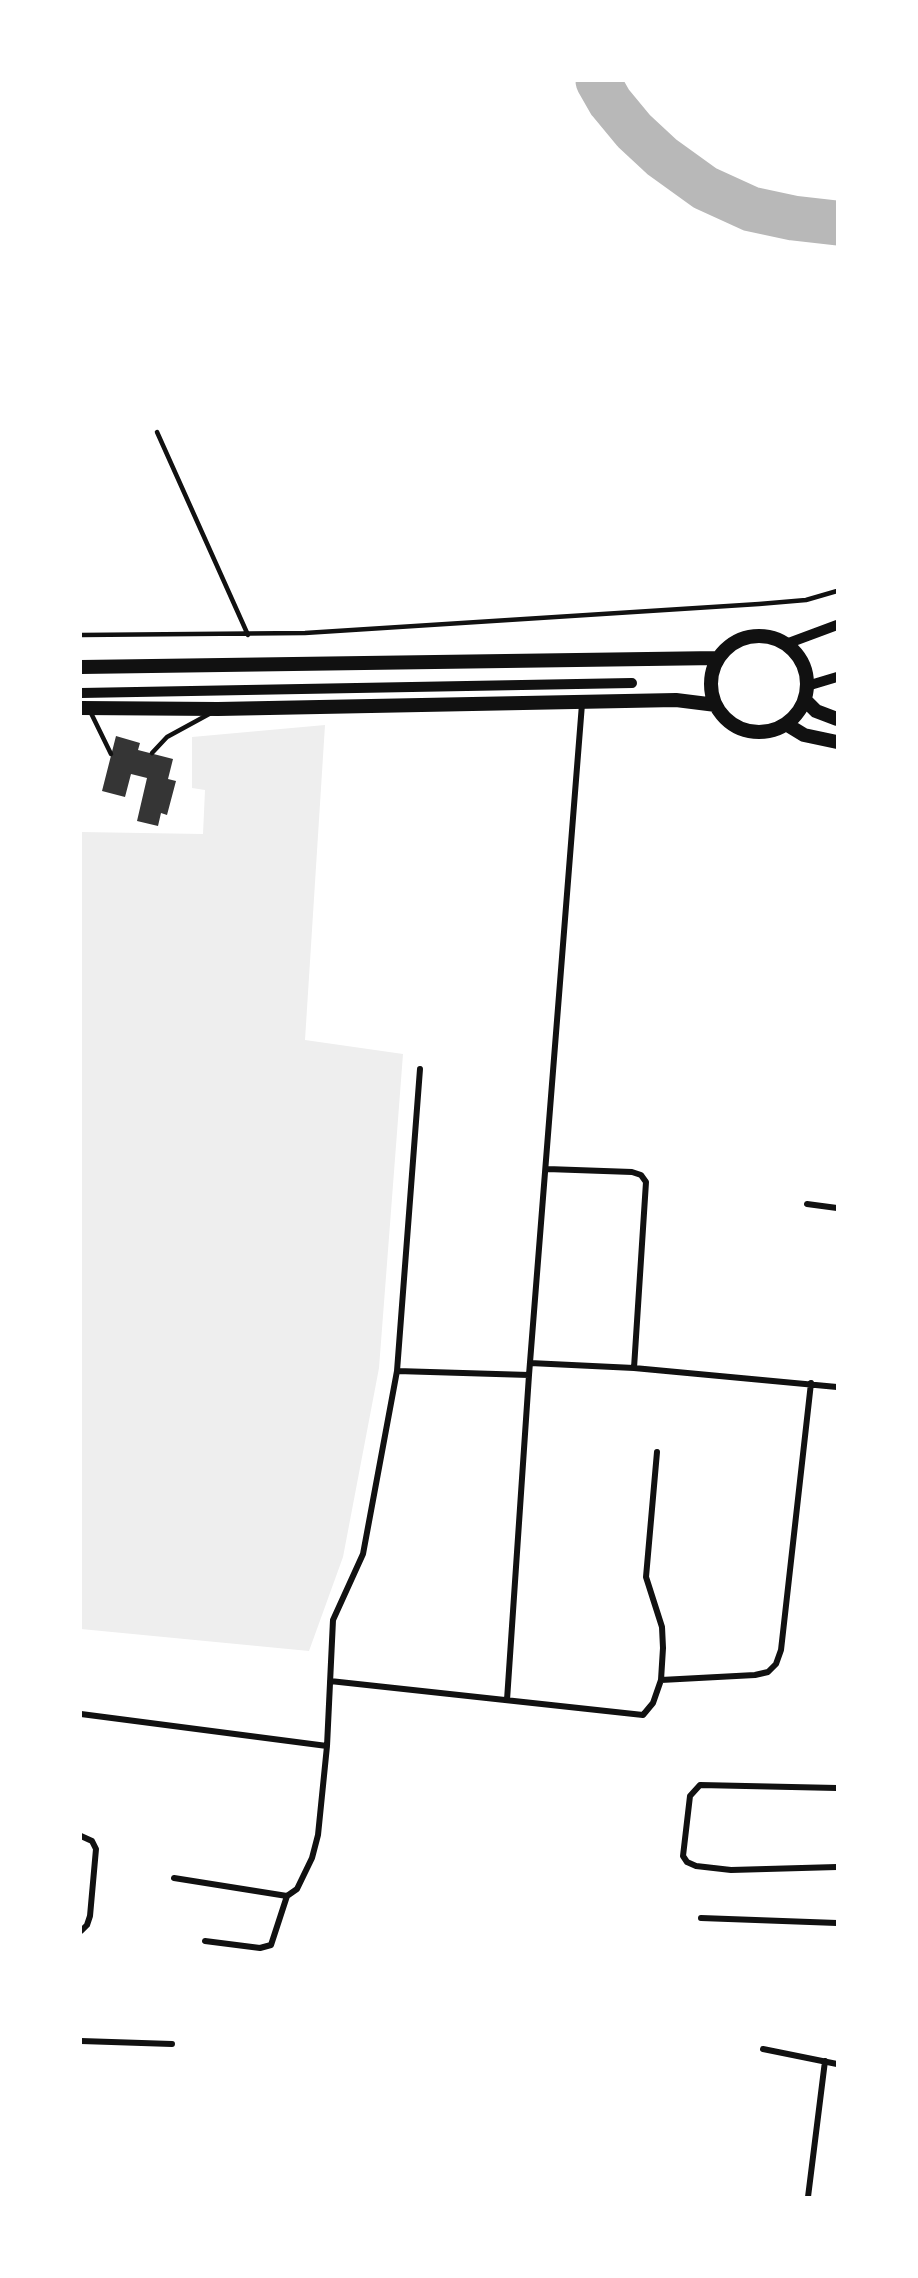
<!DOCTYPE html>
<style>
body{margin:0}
#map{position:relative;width:918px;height:2278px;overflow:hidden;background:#fff;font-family:Helvetica,sans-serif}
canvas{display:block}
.frame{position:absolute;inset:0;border:82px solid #fff;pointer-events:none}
</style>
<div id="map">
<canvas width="918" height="2278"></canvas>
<div class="frame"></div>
</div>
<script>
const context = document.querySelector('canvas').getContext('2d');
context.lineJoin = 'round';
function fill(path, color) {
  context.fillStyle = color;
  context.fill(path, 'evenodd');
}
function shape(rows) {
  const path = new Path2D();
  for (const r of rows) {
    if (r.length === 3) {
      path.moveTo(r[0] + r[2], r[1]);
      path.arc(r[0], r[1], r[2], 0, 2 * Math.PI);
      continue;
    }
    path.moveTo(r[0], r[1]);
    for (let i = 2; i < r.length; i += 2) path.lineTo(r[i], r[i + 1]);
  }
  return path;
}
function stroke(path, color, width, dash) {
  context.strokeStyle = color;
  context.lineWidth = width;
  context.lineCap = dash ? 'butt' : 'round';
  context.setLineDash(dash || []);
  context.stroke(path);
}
fill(shape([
 [325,725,305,1040,403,1054,379,1368,343,1557,309,1651,81,1629,81,832,203,834,205,790,192,788,192,737]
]), '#eee');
stroke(shape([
 [598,81,610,102,634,131,662,157,705,188,751,209,793,218,837,223]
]), '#b8b8b8', 45);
fill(shape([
 [116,736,140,743,138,750,173,759,168,779,176,781,167,815,161,813,158,826,137,821,147,778,131,774,125,797,102,791]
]), '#353535');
stroke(shape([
 [157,432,248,635],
 [81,635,305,633,759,604,806,600,837,591],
 [90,711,111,754],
 [152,753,167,737,211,713]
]), '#111', 4.5);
stroke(shape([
 [547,1169,632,1172,641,1175,646,1182,634,1368],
 [807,1204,837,1208],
 [530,1363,634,1368,837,1387],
 [397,1371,529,1375],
 [661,1680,755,1675,768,1672,776,1664,781,1650,811,1383],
 [330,1681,643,1715,653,1703,661,1680,663,1648,662,1627,646,1577,657,1452],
 [507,1700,529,1375,582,704],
 [81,1714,327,1746],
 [837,1788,700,1785,690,1796,683,1856,687,1862,696,1866,731,1870,837,1867],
 [81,1836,92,1841,96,1849,90,1916,87,1925,81,1931],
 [174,1878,287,1896],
 [701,1918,837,1923],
 [205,1941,260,1948,271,1945,287,1896,297,1889,312,1858,318,1835,327,1746,333,1620,363,1554,397,1371,420,1069],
 [81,2041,172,2044],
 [763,2049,837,2064],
 [808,2197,825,2061]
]), '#111', 6);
stroke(shape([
 [786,644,837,625],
 [807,686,837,677],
 [81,693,632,683]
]), '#111', 10);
stroke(shape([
 [759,684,48],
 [81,667,718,658],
 [805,700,816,711,837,719],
 [81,708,218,709,676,700,716,705],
 [786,724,804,735,837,742]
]), '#111', 14);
</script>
